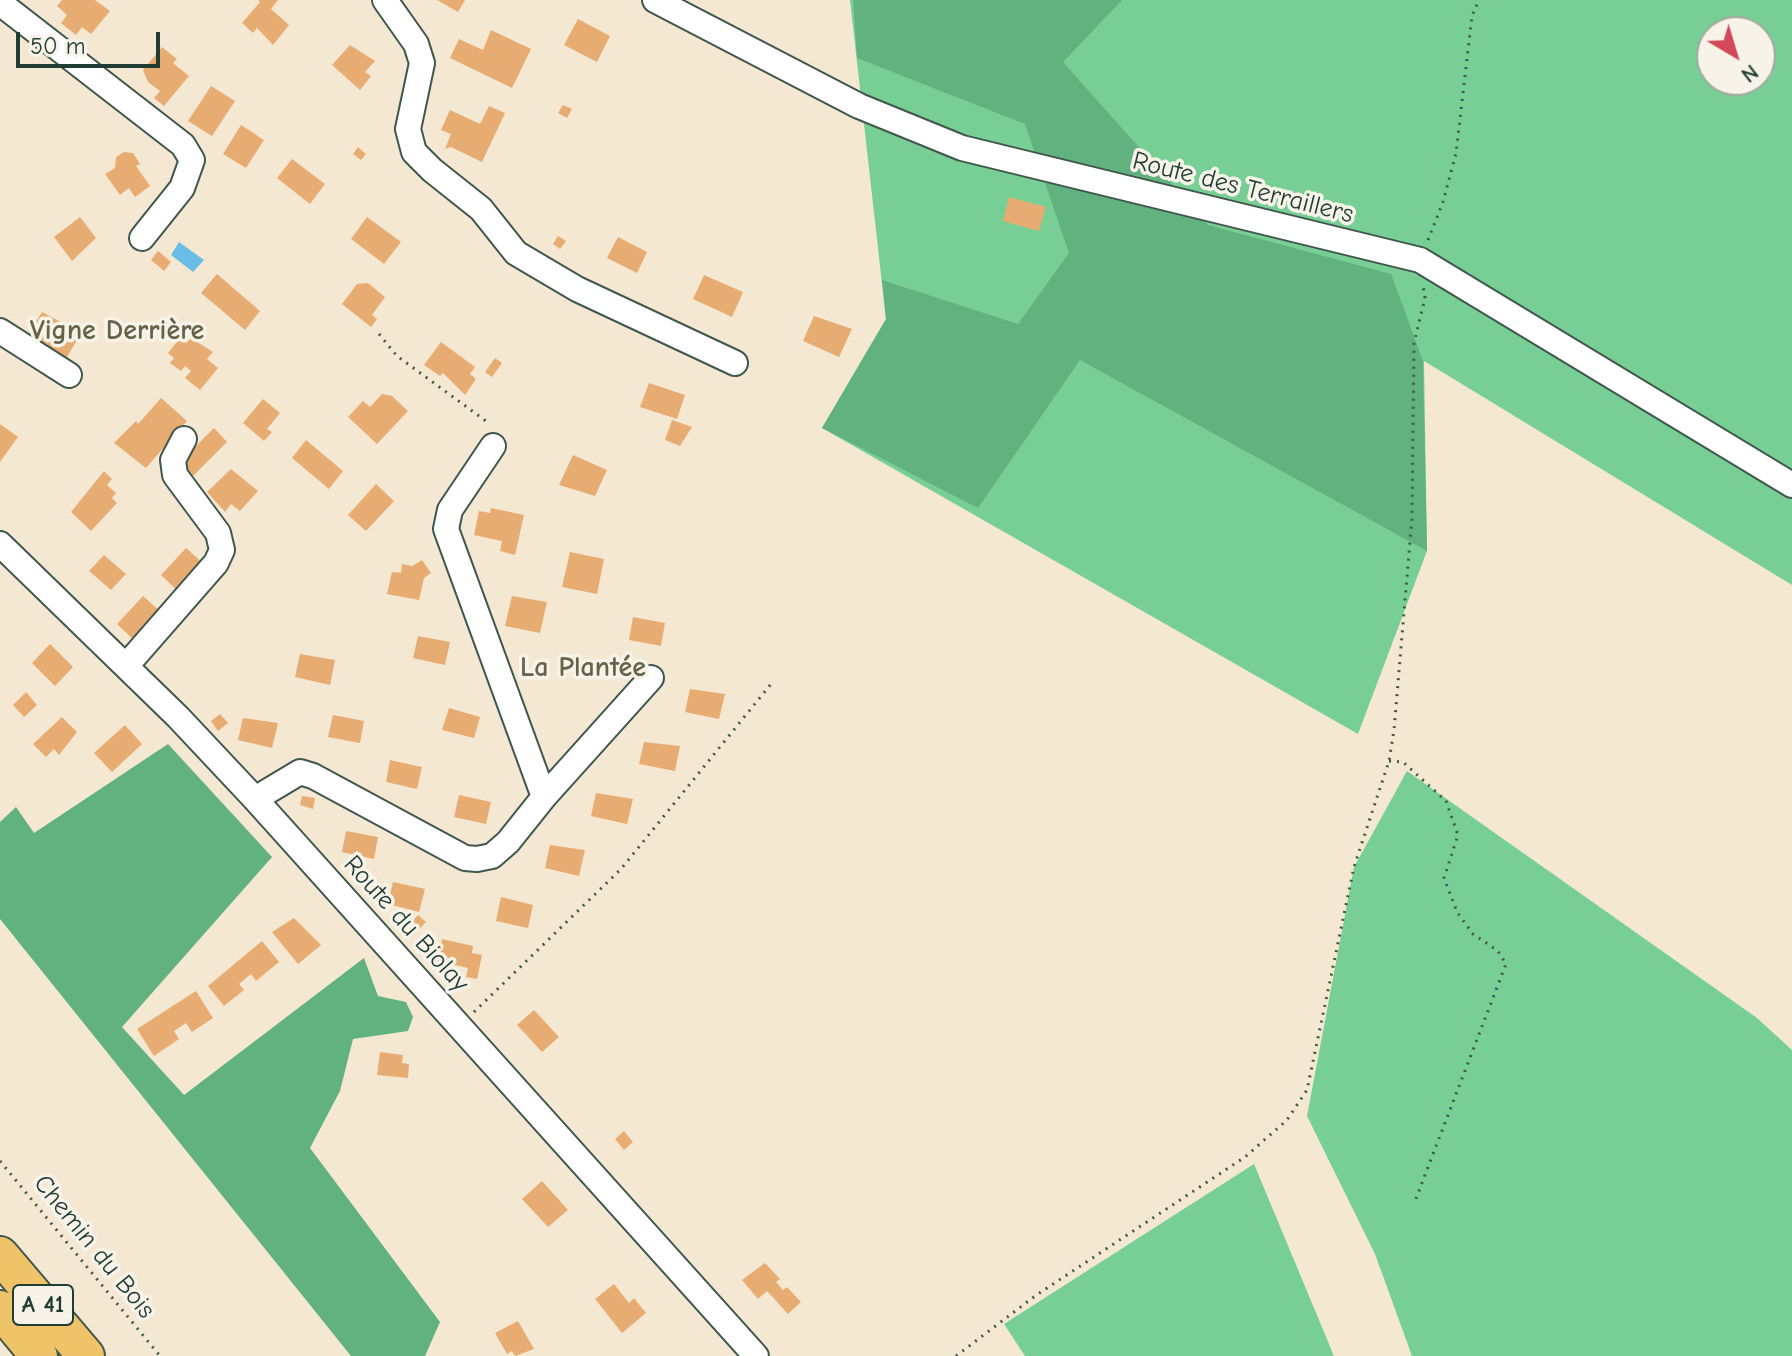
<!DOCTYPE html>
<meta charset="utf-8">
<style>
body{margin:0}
#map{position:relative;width:1792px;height:1356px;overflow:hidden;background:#f5e8d3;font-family:"Comic Neue",sans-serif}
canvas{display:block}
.north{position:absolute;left:1696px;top:16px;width:80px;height:80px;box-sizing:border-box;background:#f7f3e8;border:2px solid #a1aaa0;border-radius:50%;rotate:142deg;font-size:22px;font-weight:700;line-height:32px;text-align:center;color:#1f3d34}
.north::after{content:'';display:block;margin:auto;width:28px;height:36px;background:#d1495b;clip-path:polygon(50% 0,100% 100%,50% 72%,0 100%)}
.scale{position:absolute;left:16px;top:32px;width:144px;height:36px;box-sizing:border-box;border:4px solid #1f3d34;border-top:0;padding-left:10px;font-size:24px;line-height:28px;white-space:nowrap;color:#1f3d34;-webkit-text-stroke:6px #f7f3e8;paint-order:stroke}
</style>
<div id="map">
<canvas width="1792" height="1356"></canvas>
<div class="north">N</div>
<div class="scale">50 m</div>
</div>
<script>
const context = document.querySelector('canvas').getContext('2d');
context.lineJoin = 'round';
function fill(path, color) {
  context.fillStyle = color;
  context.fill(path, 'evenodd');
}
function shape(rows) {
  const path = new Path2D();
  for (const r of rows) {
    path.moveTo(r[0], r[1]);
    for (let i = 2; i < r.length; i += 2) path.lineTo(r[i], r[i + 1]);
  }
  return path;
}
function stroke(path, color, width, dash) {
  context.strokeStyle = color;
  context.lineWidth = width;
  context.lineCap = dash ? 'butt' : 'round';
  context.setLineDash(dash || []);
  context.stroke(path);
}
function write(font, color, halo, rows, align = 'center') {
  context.font = font + ' "Comic Neue",sans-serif';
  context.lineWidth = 7;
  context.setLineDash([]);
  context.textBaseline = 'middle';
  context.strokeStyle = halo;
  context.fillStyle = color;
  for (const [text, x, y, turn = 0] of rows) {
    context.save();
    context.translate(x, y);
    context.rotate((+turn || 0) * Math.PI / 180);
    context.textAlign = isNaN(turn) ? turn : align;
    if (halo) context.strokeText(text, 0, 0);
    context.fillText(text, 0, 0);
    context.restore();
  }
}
fill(shape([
 [850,0,1792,0,1792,585,1424,361,1427,551,1358,734,822,428,886,319],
 [1712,32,1760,32,1760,80,1712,80],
 [1407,771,1757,1018,1792,1050,1792,1356,1412,1356,1375,1254,1307,1116,1354,867],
 [1254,1164,1334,1356,1025,1356,1004,1324]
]), '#77cf95');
fill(shape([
 [853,0,1122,0,1063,62,1208,225,1391,274,1423,361,1427,551,1080,360,978,508,822,428,886,319,882,280,1018,324,1069,253,1025,124,857,58],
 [168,744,272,857,122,1027,184,1095,364,958,378,996,406,1002,413,1017,408,1031,353,1039,340,1091,310,1148,440,1322,425,1356,351,1356,0,919,0,822,16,807,34,833]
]), '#61b27e');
fill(shape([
 [179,242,204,260,193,272,171,255]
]), '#6abee6');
fill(shape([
 [62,0,95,0,110,11,91,34,82,27,76,35,61,23,67,15,57,6],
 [258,0,278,0,271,9,289,25,273,45,257,28,253,33,242,23,260,2],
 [437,0,465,0,458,12],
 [578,19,610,36,597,62,564,45],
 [491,30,531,49,512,88,450,58,459,39,483,50],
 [350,45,375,61,365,72,371,76,360,90,332,65],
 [162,47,177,59,173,63,189,76,164,106,154,98,160,91,148,82,143,70],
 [211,86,235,101,212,136,188,121],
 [563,105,572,109,567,118,558,113],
 [489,106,505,113,482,162,451,147,445,149,451,134,441,130,450,110,480,124],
 [241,125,264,140,246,168,223,154],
 [358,147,366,154,361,160,353,154],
 [124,152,133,153,140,164,136,166,150,186,135,197,129,188,120,195,105,174,115,168,116,157],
 [292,159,325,184,310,204,277,178],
 [1009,197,1046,207,1039,231,1003,221],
 [80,217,96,238,72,261,54,237],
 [367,217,401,242,384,264,351,239],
 [558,236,566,241,560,249,553,244],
 [618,237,647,252,637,273,607,258],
 [158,251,171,262,164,271,151,260],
 [217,274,260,311,245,330,201,293],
 [704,275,743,292,732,317,693,299],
 [368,283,385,297,372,315,377,319,371,327,342,304,357,284],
 [42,312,72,328,69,332,78,338,66,359,28,335],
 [814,316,852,329,839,357,803,341],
 [180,338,186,343,191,338,213,352,207,359,218,368,200,390,185,378,191,371,185,366,181,371,170,363,174,358,168,353],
 [441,342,475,367,470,374,476,379,465,395,443,373,440,376,424,365],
 [495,358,502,363,492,377,485,372],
 [649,383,685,395,677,419,640,407],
 [382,394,392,396,408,411,377,444,348,417,363,401,370,407],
 [161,398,187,421,146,468,114,443,136,421,138,424],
 [263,399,280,413,267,429,272,432,264,441,243,423],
 [672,420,692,427,680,446,665,440],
 [0,424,18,437,0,462],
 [214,428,227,442,193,476,179,463],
 [306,440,343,471,329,489,292,458],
 [573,455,607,470,595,496,559,485],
 [231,469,258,491,240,511,231,504,225,512,207,492],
 [104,471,112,479,107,485,116,493,112,498,117,503,91,531,71,512],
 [376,484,394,501,366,531,348,515],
 [491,508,524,515,515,555,500,551,502,541,474,535,479,511,490,513],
 [186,548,206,566,180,593,161,575],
 [570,552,604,559,597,594,562,587],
 [104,555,126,574,111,590,89,571],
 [422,560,431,573,424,578,419,600,387,594,392,572,401,573,402,564,412,566],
 [143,596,163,614,137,643,117,624],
 [512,596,547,602,540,633,505,626],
 [633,617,665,623,661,646,629,640],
 [418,636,450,642,445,665,413,658],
 [50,644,73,667,55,686,32,663],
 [300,654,335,660,330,685,295,677],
 [690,689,725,694,719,719,685,712],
 [26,692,37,705,24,717,13,705],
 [449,708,480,717,474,738,442,730],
 [220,714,228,723,218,731,211,721],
 [333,715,364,721,360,743,328,737],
 [62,717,77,732,59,755,54,749,46,757,33,744],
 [243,718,278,723,272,748,238,740],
 [125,725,142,744,112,772,94,753],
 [644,742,680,746,675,771,639,764],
 [390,760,422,767,417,789,386,782],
 [596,793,633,799,627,824,591,816],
 [459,795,491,802,486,824,454,817],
 [302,796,315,798,313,809,300,805],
 [346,831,378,837,374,859,342,852],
 [550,845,585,850,579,876,545,868],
 [393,882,425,889,419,912,388,904],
 [501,897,533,905,528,928,496,921],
 [418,915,426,922,412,937,404,931],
 [294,918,321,945,298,964,272,932],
 [442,939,473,946,472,953,482,955,477,979,466,977,468,968,437,961],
 [262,941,279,962,256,981,251,974,239,984,244,990,224,1006,208,986],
 [196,991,213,1018,192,1032,186,1023,174,1031,179,1039,154,1056,137,1029],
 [534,1010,559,1037,542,1052,517,1025],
 [380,1052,403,1055,402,1063,409,1064,408,1078,377,1075],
 [624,1131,633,1142,624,1150,615,1139],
 [542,1181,568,1210,548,1227,522,1199],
 [765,1263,780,1279,776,1282,783,1290,787,1287,801,1302,788,1314,767,1291,758,1299,742,1280],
 [614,1284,629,1303,634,1298,646,1313,622,1333,595,1299],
 [518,1321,534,1349,515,1356,512,1351,507,1354,495,1333]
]), '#e7ac71');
const minor = shape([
 [385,0,416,44,422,63,408,129,414,152,432,170,481,209,516,253,577,289,735,363],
 [655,0,859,106,962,148,1420,260,1792,485],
 [0,3,183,145,192,160,182,188,142,238],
 [0,331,69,375],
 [0,544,178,717,255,799,756,1356],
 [126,666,216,563,222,550,218,533,175,475,173,460,184,439],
 [544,797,651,678],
 [255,799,300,772,313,776,465,858,477,859,492,856,508,842,544,797,446,529,450,510,493,446]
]);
const highway = shape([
 [0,1255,86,1356],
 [0,1309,39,1356]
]);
stroke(minor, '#3f574c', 28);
stroke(highway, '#3f574c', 40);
stroke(shape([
 [1428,240,1443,202,1456,153,1472,16,1479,0],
 [379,334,397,356,490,424],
 [1389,761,1403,762,1446,801,1458,835,1444,878,1457,912,1473,934,1498,951,1506,964,1415,1201],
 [474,1012,621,869,771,684],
 [0,1161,160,1356],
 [956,1356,1035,1296,1245,1157,1287,1120,1307,1090,1354,867,1389,761,1394,730,1412,518,1414,343,1425,298,1423,286]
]), '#3f574c', 3, [2, 6]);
stroke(minor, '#fff', 24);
stroke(highway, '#efc469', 36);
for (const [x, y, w] of [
 [43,1305,60]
]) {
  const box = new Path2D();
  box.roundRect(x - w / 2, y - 20, w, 40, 6);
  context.fillStyle = '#f7f3e8';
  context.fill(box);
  stroke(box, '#1f3d34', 2);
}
write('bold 24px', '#1f3d34', null, [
 ["A 41",43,1305]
]);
write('26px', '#1f3d34', '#f7f3e8', [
 ["Route des Terraillers",1243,188,14],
 ["Route du Biolay",406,924,48],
 ["Chemin du Bois",94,1247,51]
]);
write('bold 28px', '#656449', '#f7f3e8', [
 ["Vigne Derrière",117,331],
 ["La Plantée",583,668]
]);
</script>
